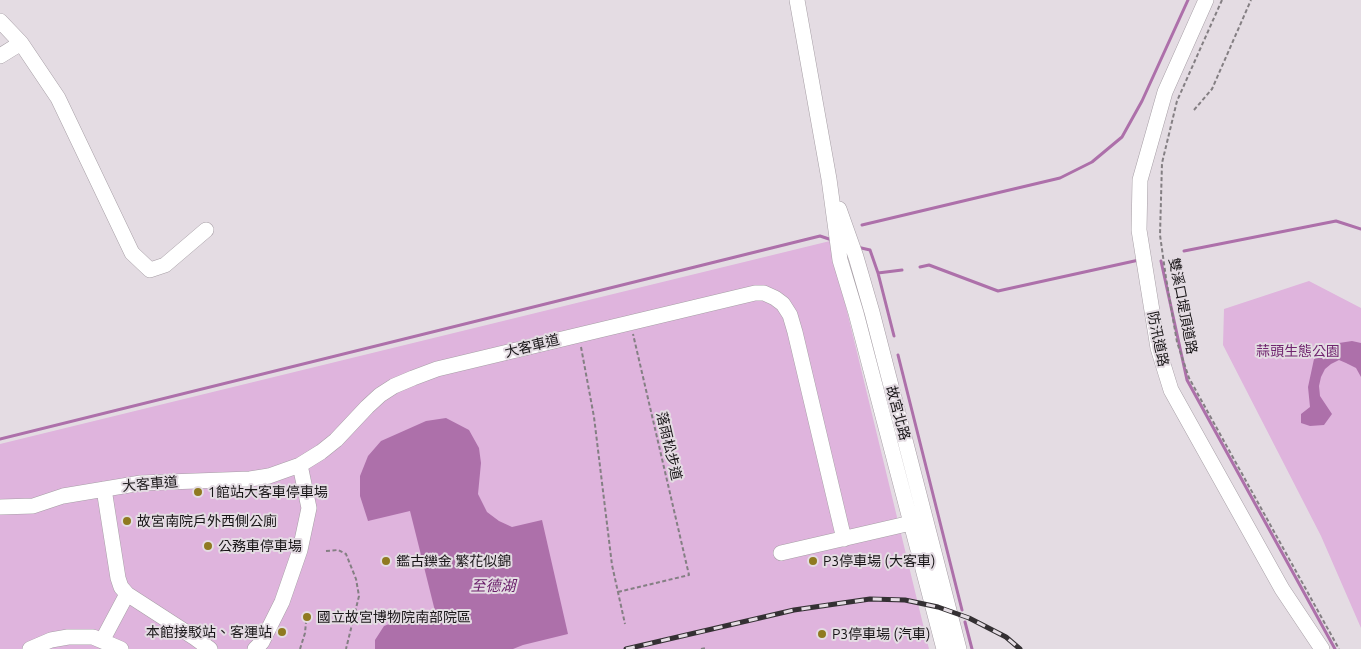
<!DOCTYPE html>
<meta charset="utf-8">
<style>
body{margin:0}
canvas{display:block;background:#e4dce3}
</style>
<canvas width="1361" height="649"></canvas>
<script>
const context = document.querySelector('canvas').getContext('2d');
context.lineJoin = 'round';
function fill(path, color) {
  context.fillStyle = color;
  context.fill(path, 'evenodd');
}
function shape(rows) {
  const path = new Path2D();
  for (const r of rows) {
    path.moveTo(r[0], r[1]);
    for (let i = 2; i < r.length; i += 2) path.lineTo(r[i], r[i + 1]);
  }
  return path;
}
function stroke(path, color, width, dash) {
  context.strokeStyle = color;
  context.lineWidth = width;
  context.lineCap = dash ? 'butt' : 'round';
  context.setLineDash(dash || []);
  context.stroke(path);
}
function write(font, color, halo, rows, align = 'center') {
  context.font = font + ' Ubuntu,"Noto Sans TC",sans-serif';
  context.lineWidth = 4;
  context.setLineDash([]);
  context.textBaseline = 'middle';
  context.strokeStyle = halo;
  context.fillStyle = color;
  for (const [text, x, y, turn = 0] of rows) {
    context.save();
    context.translate(x, y);
    context.rotate((+turn || 0) * Math.PI / 180);
    context.textAlign = isNaN(turn) ? turn : align;
    if (halo) context.strokeText(text, 0, 0);
    context.fillText(text, 0, 0);
    context.restore();
  }
}
fill(shape([
 [830,241,929,649,0,649,0,444],
 [1309,281,1361,308,1361,628,1321,536,1223,345,1224,309]
]), '#dfb4dd');
fill(shape([
 [1352,341,1361,343,1361,377,1356,368,1346,363,1339,360,1331,364,1325,369,1321,377,1319,386,1320,396,1332,414,1324,425,1310,426,1301,423,1301,414,1310,407,1308,387,1314,359,1323,349,1339,343],
 [446,418,469,430,479,448,481,463,478,494,487,512,499,521,512,527,542,520,568,634,523,645,513,649,375,649,375,640,384,626,402,619,435,611,410,511,368,521,360,496,360,476,368,456,381,441,426,421]
]), '#ad70aa');
stroke(shape([
 [862,225,1060,178,1092,162,1122,137,1142,101,1188,0],
 [857,247,870,250,878,273],
 [1184,251,1336,221,1361,229],
 [1161,261,1187,380,1335,649],
 [920,267,929,265,998,291,1139,260],
 [894,336,878,273,902,270],
 [898,355,962,610],
 [0,439,820,236,832,240],
 [965,622,972,649]
]), '#ad70aa', 3);
const minor = shape([
 [797,0,829,179,840,260,856,313,944,649],
 [1206,0,1165,92,1140,180,1139,230,1158,348,1171,390,1282,589,1322,649],
 [0,21,21,43,58,98,132,253,150,270,165,265,206,230],
 [0,56,21,43],
 [839,209,856,257,872,312,959,649],
 [104,489,118,578,121,587,127,594,195,638,210,649],
 [0,507,33,506,63,496,141,483,250,479,269,476,300,465,321,452,336,440,367,407,380,395,394,386,413,378,437,369,579,335,755,293,764,293,775,298,783,304,790,315,795,332,844,539],
 [781,553,911,523],
 [102,641,127,594],
 [30,649,51,640,68,637,93,637,121,649],
 [255,649,262,642,282,602,300,550,309,508,300,465]
]);
stroke(minor, '#a79fa6', 16);
stroke(shape([
 [1222,0,1177,101,1162,163,1160,235,1166,278,1177,342,1189,378,1339,649],
 [1194,110,1212,89,1251,0],
 [581,347,594,417,612,565,625,624],
 [326,551,338,550,346,554,356,579,359,596,346,649],
 [618,592,689,575,633,334],
 [300,649,305,633,307,611],
 [701,649,706,648]
]), '#847f83', 2, [4, 2.5]);
stroke(minor, '#fff', 15);
const rail = shape([
 [626,649,794,610,870,599,905,600,938,607,969,618,1006,637,1020,649]
]);
stroke(rail, '#343033', 5);
stroke(rail, '#e4dce3', 3, [9]);
for (const [x, y, r, color] of [
 [198,492,5,"#8f7a20"],
 [127,521,5,"#8f7a20"],
 [208,546,5,"#8f7a20"],
 [386,561,5,"#8f7a20"],
 [813,561,5,"#8f7a20"],
 [307,617,5,"#8f7a20"],
 [282,632,5,"#8f7a20"],
 [822,634,5,"#8f7a20"]
]) {
  const dot = new Path2D();
  dot.arc(x, y, r, 0, 2 * Math.PI);
  context.fillStyle = color;
  context.fill(dot);
  stroke(dot, '#e4dce3', 2);
}
write('14px', '#181517', '#e4dce3', [
 ["雙溪口堤頂道路",1183,306,79],
 ["防汛道路",1158,339,78],
 ["大客車道",532,346,-14],
 ["故宮北路",898,413,75],
 ["落雨松步道",669,446,77],
 ["大客車道",150,484,-5]
]);
write('14px', '#70256f', '#e4dce3', [
 ["蒜頭生態公園",1298,351]
]);
write('14px', '#181517', '#e4dce3', [
 ["1館站大客車停車場",208,492],
 ["故宮南院戶外西側公廁",137,521],
 ["公務車停車場",218,546],
 ["鑑古鑠金 繁花似錦",396,561],
 ["P3停車場 (大客車)",823,561],
 ["國立故宮博物院南部院區",317,617],
 ["本館接駁站、客運站",272,632,"right"],
 ["P3停車場 (汽車)",832,634]
], 'left');
write('italic 15px', '#6b206b', '#e4dce3', [
 ["至德湖",493,586]
]);
</script>
